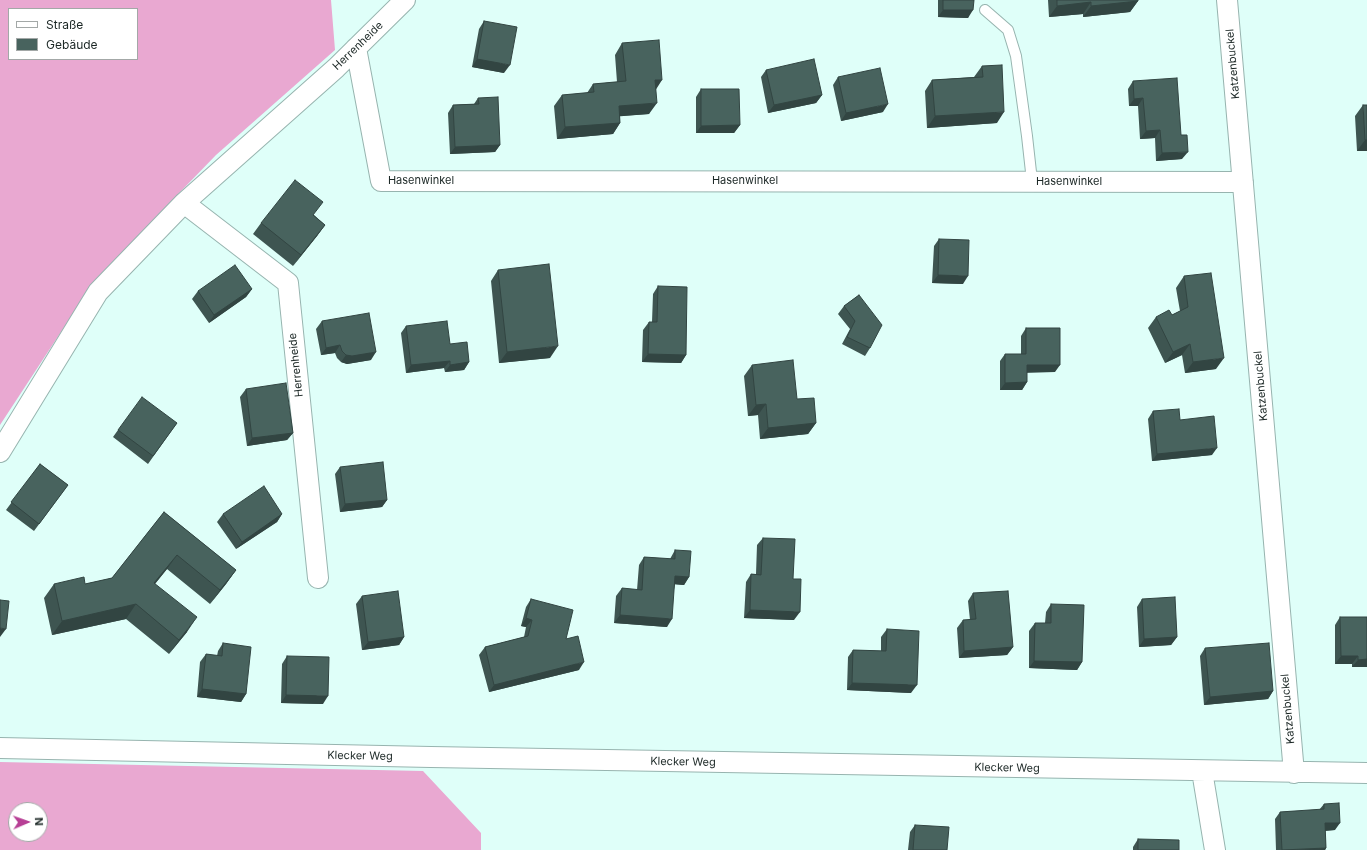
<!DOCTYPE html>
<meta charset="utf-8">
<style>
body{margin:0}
#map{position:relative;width:1367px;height:850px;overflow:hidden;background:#dffff9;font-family:Inter,sans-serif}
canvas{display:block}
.legend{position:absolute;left:8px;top:8px;width:130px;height:52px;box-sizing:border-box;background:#fff;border:1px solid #a3a8a7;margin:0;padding:5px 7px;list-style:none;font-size:12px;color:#1a2624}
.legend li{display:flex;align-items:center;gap:8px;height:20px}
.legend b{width:20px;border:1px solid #a3a8a7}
.north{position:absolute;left:8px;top:802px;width:40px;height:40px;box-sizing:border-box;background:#fff;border:1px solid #a3a8a7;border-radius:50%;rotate:88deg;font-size:11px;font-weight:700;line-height:16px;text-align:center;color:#1a2624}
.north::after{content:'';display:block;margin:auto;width:14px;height:18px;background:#b73f95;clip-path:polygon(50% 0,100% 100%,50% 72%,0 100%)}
</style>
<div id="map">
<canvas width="1367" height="850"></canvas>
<ul class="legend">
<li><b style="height:5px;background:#fff"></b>Straße</li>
<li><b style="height:11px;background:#48635e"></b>Gebäude</li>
</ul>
<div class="north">N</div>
</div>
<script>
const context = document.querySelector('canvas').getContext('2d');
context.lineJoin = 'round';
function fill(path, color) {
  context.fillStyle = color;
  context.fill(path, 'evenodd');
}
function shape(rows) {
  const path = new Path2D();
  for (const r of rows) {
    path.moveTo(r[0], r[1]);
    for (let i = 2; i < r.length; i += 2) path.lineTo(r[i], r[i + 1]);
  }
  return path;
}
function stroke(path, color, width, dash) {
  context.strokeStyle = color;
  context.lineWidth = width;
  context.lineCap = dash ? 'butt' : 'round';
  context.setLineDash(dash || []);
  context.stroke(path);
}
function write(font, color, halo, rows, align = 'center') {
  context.font = font + ' Inter,sans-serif';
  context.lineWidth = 4;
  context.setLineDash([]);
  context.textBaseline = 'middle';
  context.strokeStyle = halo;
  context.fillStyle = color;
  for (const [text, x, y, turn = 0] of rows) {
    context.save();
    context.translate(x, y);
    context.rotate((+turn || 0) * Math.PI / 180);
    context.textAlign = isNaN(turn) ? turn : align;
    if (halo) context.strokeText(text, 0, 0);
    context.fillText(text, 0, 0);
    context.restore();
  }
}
fill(shape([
 [0,0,331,0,335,50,216,155,95,280,0,425],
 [9,9,137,9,137,59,9,59],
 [0,762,423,771,481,833,481,850,0,850],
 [16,810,40,810,40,834,16,834]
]), '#e9a8d1');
const lane = shape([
 [985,10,1008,30,1016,56,1027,136,1032,181]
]);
const street = shape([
 [1227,0,1294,773],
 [356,48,381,181,1243,182],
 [184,203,288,283,318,578],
 [0,452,98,292,184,203,336,68,405,0],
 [0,748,431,757,1367,773],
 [1202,771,1215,850]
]);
stroke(lane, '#97b4af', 12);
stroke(street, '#97b4af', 22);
stroke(lane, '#fff', 10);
stroke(street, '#fff', 20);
fill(shape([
 [938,0,974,0,968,18,938,17],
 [1048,0,1138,0,1138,1,1130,12,1083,17,1083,14,1049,17],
 [484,21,504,73,472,67,479,29],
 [622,43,656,89,649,114,620,116,620,123,613,134,557,139,554,106,562,95,587,93,593,84,617,82,615,55],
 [982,66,997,123,927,128,925,91,932,80,974,77],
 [766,70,822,95,816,103,768,113,761,77],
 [838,77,883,112,841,121,833,85],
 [1133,81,1182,159,1156,161,1155,138,1140,139,1138,106,1129,106,1128,89],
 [701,89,740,125,734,133,696,133,696,97],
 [478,98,500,145,495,152,450,154,448,113,453,105,474,104],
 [1363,105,1367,151,1357,151,1355,116],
 [314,215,325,225,317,236,293,266,253,234,261,223],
 [939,239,963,284,932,283,934,246],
 [498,270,550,358,499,363,491,281],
 [1184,276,1216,369,1185,373,1182,355,1165,363,1148,328,1156,317,1172,315,1180,311,1176,288],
 [658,286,686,355,681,363,642,362,643,330,649,322,652,322,653,294],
 [252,289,246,297,209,323,192,299,198,291],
 [859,295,870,348,865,356,842,344,850,329,838,314,844,306],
 [322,321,371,360,347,364,341,362,337,358,335,353,321,355,316,329],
 [406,326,450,344,469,362,464,370,445,372,444,368,406,373,401,333],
 [1026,328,1055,372,1027,372,1027,382,1022,390,1000,390,1000,361,1005,354,1021,354,1021,336],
 [752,365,797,399,816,423,808,434,760,439,758,415,748,416,744,376],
 [246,389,293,433,287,440,247,446,240,397],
 [1153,411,1180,420,1212,455,1152,461,1148,419],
 [177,423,148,464,113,437,118,430],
 [40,464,68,485,34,531,6,510],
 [340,467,387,500,382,507,340,512,335,474],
 [164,512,236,570,226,584,210,604,167,569,155,584,187,632,169,654,126,619,52,635,44,598,54,584,85,584,112,578],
 [223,514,282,514,277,522,236,549,217,522],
 [763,538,793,579,794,620,744,618,746,582,751,574,756,574,757,545],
 [675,550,689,577,684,585,675,584,667,627,614,623,616,596,622,588,637,590,639,565,644,557,670,559],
 [973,593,1013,647,1007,655,959,658,957,628,963,620,970,620,968,601],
 [362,596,404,637,399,645,362,650,356,604],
 [531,599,566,639,579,670,489,692,479,655,485,647,524,637,526,627,521,626,526,607],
 [1142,599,1177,637,1171,645,1139,647,1137,607],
 [1051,604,1082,662,1077,670,1029,668,1029,631,1035,623,1045,623,1046,612],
 [1340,617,1367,617,1367,667,1352,667,1352,664,1335,664,1335,625],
 [887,629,911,693,847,690,848,657,853,650,881,651,881,637],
 [223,643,246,694,241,702,197,697,200,662,206,654,217,656,218,651],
 [1205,648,1273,691,1268,699,1204,705,1200,656],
 [287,656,323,704,281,703,282,664],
 [1324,804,1335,830,1325,831,1326,848,1325,850,1276,850,1275,819,1280,812,1319,810],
 [915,825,947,850,908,850,910,832],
 [1138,839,1179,850,1133,850,1133,847]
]), '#3e5551');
fill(shape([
 [1138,1,1130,12,1083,17,1091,6],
 [1091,2,1083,14,1049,17,1057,6],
 [943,10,973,10,968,18,938,17],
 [477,59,510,65,504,73,472,67],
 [655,80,662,80,655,91],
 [822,95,816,103,768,113,774,105],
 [1143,98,1138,106,1129,106,1134,99],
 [657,103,649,114,611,117,619,106],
 [888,104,883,112,841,121,846,113],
 [1004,112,997,123,927,128,935,116],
 [620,123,613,134,557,139,565,127],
 [740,125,734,133,696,133,701,126],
 [1160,130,1155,138,1140,139,1146,131],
 [1365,140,1367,140,1367,151,1357,151],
 [500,145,495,152,450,154,455,147],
 [1188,152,1182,159,1156,161,1162,153],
 [325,225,317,236,293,266,301,255],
 [938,275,968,276,963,284,932,283],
 [252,289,246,297,209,323,214,315],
 [1190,344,1182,355,1165,363,1173,352],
 [340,345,335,353,321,355,326,348],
 [558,346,550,358,499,363,507,352],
 [376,352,371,360,347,364,341,362,346,355],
 [648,354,686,355,681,363,642,362],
 [1224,358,1216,369,1185,373,1193,362],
 [450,361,444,368,406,373,411,365],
 [469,362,464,370,445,372,450,365],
 [1027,365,1060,365,1055,372,1022,373],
 [1027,382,1022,390,1000,390,1005,383],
 [766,404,758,415,748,416,756,405],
 [816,423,808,434,760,439,768,428],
 [293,433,287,440,247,446,252,438],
 [1217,448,1212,455,1152,461,1157,454],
 [387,500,382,507,340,512,345,504],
 [282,514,277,522,236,549,242,542],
 [177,555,167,569,144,597,154,583],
 [236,570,226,584,210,604,220,590],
 [675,576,689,577,684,585,670,584],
 [136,604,126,619,52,635,62,621],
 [750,610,800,612,794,620,744,618],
 [620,615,672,619,667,627,614,623],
 [197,617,187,632,169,654,179,640],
 [526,618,532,620,526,627,521,626],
 [0,628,6,629,0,637],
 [404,637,399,645,362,650,368,642],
 [1177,637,1171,645,1139,647,1144,639],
 [1013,647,1007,655,959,658,964,651],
 [1341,656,1358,656,1352,664,1335,664],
 [1367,659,1367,667,1352,667,1358,660],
 [1034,661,1082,662,1077,670,1029,668],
 [584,662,579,670,489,692,494,685],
 [852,683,917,685,911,693,847,690],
 [202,689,246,694,241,702,197,697],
 [1273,691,1268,699,1204,705,1210,697],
 [286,695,328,696,323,704,281,703],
 [1325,823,1340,823,1335,830,1320,831],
 [1326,848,1325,850,1295,850]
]), '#324542');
const building = shape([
 [943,0,974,0,973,10,943,10,943,0],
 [1057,0,1138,0,1138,1,1091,6,1091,2,1057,6,1057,0],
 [484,21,517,27,510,65,477,59,484,21],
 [659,40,662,80,655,80,657,103,619,106,620,123,565,127,562,95,594,92,593,84,626,81,622,43,659,40],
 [814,59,822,95,774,105,766,70,814,59],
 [1002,65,1004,112,935,116,932,80,983,77,982,66,1002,65],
 [880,68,888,104,846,113,838,77,880,68],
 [1177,78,1181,135,1187,135,1188,152,1162,153,1160,130,1146,131,1143,98,1134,99,1133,81,1177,78],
 [701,89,739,89,740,125,701,126,701,89],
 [498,97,500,145,455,147,453,105,479,104,478,98,498,97],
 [1363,105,1367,105,1367,140,1365,140,1363,105],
 [295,180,323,202,313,215,325,225,301,255,261,223,295,180],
 [939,239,969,240,968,276,938,275,939,239],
 [549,264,558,346,507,352,498,270,549,264],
 [235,265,252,289,214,315,198,291,235,265],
 [1211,273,1224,358,1193,362,1190,344,1173,352,1156,317,1169,310,1172,315,1188,307,1184,276,1211,273],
 [658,286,687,287,686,355,648,354,649,322,657,322,658,286],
 [859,295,882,325,870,348,847,337,855,321,844,306,859,295],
 [369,313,376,352,352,356,346,355,342,351,340,345,326,348,322,321,369,313],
 [447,321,450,344,467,342,469,362,450,365,450,361,411,365,406,326,447,321],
 [1026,328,1060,328,1060,365,1027,365,1027,382,1005,383,1005,354,1026,354,1026,328],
 [793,360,797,399,814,398,816,423,768,428,766,404,756,405,752,365,793,360],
 [286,383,293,433,252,438,246,389,286,383],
 [142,397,177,423,153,456,118,430,142,397],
 [1179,409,1180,420,1214,416,1217,448,1157,454,1153,411,1179,409],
 [383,462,387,500,345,504,340,467,383,462],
 [40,464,68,485,39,524,11,502,40,464],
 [264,486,282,514,242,542,223,514,264,486],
 [164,512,236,570,220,590,177,555,154,583,197,617,179,640,136,604,62,621,54,584,84,577,85,584,112,578,164,512],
 [763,538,795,539,793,579,801,579,800,612,750,610,751,574,761,575,763,538],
 [675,550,691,551,689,577,675,576,672,619,620,615,622,588,642,590,644,557,675,559,675,550],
 [398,591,404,637,368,642,362,596,398,591],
 [1008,591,1013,647,964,651,963,620,976,619,973,593,1008,591],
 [1175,597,1177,637,1144,639,1142,599,1175,597],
 [531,599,573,610,566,639,578,636,584,662,494,685,485,647,528,636,532,620,526,618,531,599],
 [0,600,9,601,6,629,0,628,0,630,0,600],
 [1051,604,1084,605,1082,662,1034,661,1035,623,1051,623,1051,604],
 [1340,617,1367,617,1367,659,1358,660,1358,656,1341,656,1340,617],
 [887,629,919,631,917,685,852,683,853,650,886,651,887,629],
 [223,643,251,647,246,694,202,689,206,654,222,656,223,643],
 [1269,643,1273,691,1210,697,1205,648,1269,643],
 [287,656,329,657,328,696,286,695,287,656],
 [1339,803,1340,823,1325,823,1326,848,1282,850,1280,812,1324,809,1324,804,1339,803],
 [915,825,949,827,947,850,913,850,915,825],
 [1138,839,1179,840,1179,850,1138,850,1138,839]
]);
fill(building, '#48635e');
stroke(building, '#324542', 1);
write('11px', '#1a2624', '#fff', [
 ["Herrenheide",358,46,-44],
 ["Katzenbuckel",1233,64,-95],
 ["Hasenwinkel",421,181],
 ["Hasenwinkel",745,181],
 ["Hasenwinkel",1069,182],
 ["Herrenheide",296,365,-96],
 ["Katzenbuckel",1261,386,-95],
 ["Katzenbuckel",1288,709,-95],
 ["Klecker Weg",360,756,1],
 ["Klecker Weg",683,762,1],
 ["Klecker Weg",1007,768,1]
]);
</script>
